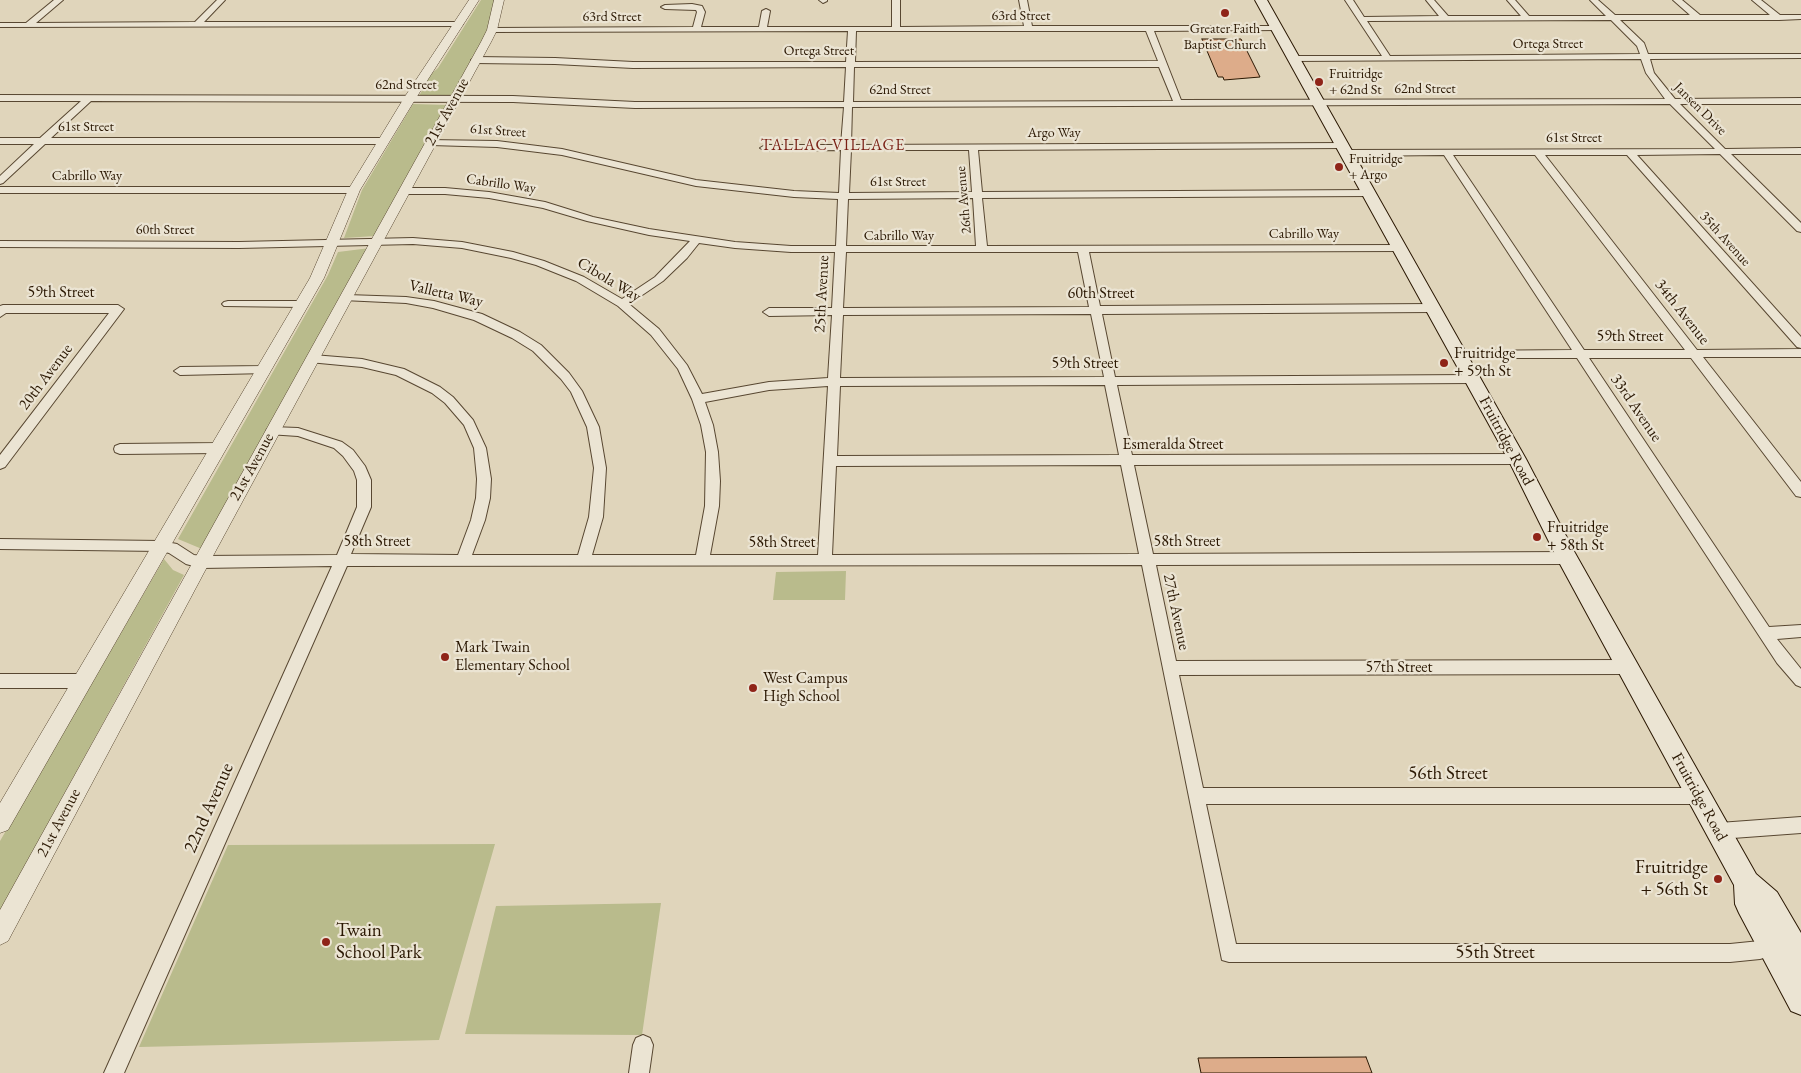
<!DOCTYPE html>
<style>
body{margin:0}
canvas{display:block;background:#e0d5bb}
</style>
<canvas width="1801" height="1073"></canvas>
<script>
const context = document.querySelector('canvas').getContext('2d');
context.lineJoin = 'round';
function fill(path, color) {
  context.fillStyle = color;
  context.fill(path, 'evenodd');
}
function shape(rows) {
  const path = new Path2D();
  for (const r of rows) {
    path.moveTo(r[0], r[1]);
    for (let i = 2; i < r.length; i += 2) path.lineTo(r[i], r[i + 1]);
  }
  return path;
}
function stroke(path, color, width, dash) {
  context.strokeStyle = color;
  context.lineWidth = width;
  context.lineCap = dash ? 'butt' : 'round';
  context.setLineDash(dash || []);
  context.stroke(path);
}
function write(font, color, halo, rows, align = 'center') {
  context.font = font + ' "EB Garamond",serif';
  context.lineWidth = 4.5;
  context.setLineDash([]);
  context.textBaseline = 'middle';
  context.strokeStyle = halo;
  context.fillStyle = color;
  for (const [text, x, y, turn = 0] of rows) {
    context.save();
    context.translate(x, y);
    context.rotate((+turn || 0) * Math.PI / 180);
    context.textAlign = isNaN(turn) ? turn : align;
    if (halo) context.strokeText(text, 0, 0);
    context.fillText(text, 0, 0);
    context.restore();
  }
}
fill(shape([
 [481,0,496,0,489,30,454,96,419,96,431,74,438,68],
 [413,104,447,105,375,236,344,238,362,190],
 [370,248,202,549,178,539,328,275,338,252],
 [164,559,173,570,184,575,0,911,0,841],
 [846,571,845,600,773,600,776,572],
 [495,844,439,1040,139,1047,228,845],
 [661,903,642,1035,465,1034,496,906]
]), '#b9bb8c');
const building = shape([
 [1202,39,1241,39,1260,77,1224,80,1223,77,1218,77,1202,39],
 [1366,1057,1372,1073,1201,1073,1198,1058,1366,1057]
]);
fill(building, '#ddac8a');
stroke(building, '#2b1803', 1);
const minor = shape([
 [54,0,63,0,36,23,195,22,217,0,225,0,204,22,459,22,463,24,459,26,0,27,0,23,26,23,54,0],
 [819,0,827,0,827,1,823,3,819,0],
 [892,0,900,0,900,27,1024,26,1019,0,1027,0,1032,26,1281,26,1281,30,1278,30,1154,31,1181,100,1665,99,1646,73,1641,59,1292,61,1291,59,1295,56,1382,56,1345,0,1353,0,1364,17,1439,16,1426,0,1434,0,1448,16,1521,16,1507,0,1515,0,1529,16,1606,16,1590,0,1598,0,1615,15,1690,15,1673,0,1682,0,1700,15,1770,15,1752,0,1761,0,1780,15,1801,15,1801,19,1779,20,1620,20,1644,43,1648,54,1801,54,1801,58,1650,59,1654,73,1675,99,1801,98,1801,104,1680,104,1725,149,1801,148,1801,154,1731,154,1801,223,1801,232,1797,231,1720,154,1637,155,1801,337,1801,348,1797,347,1627,155,1545,155,1697,350,1801,349,1801,357,1703,357,1801,482,1801,497,1796,496,1691,358,1589,358,1769,627,1801,625,1801,637,1777,639,1801,669,1801,687,1796,685,1777,663,1577,358,1455,358,1453,355,1459,351,1572,350,1444,155,1347,156,1342,153,1347,150,1715,149,1670,104,852,107,851,145,1346,143,1346,147,1343,148,978,150,982,192,1370,190,1375,193,1370,196,982,198,987,246,1400,245,1405,248,1400,251,1089,252,1100,306,1433,304,1439,308,1433,312,1102,314,1115,377,1473,375,1479,379,1473,383,1117,385,1132,455,1517,454,1522,456,1523,459,1522,462,1517,464,1134,465,1153,554,1567,552,1572,554,1574,558,1572,562,1567,564,1156,565,1176,661,1627,660,1632,662,1635,667,1632,672,1627,674,1179,675,1203,788,1699,788,1705,790,1707,796,1705,802,1699,804,1206,804,1236,944,1730,944,1760,941,1767,943,1769,950,1767,957,1760,959,1730,962,1229,962,1222,960,1142,565,347,566,124,1073,104,1073,332,566,201,568,186,564,169,553,161,551,0,549,0,539,161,541,177,544,194,555,201,556,337,555,357,507,357,480,354,471,343,456,334,448,298,436,268,434,266,431,268,428,272,427,298,428,342,442,353,450,365,466,371,480,371,507,351,554,458,555,471,520,476,498,477,479,474,448,464,425,445,403,432,393,396,375,362,367,309,362,307,359,313,355,362,359,404,369,440,387,453,397,473,420,486,448,491,479,490,498,485,520,472,555,578,555,589,517,594,468,587,427,571,392,561,379,533,351,512,338,474,320,433,308,406,303,343,300,341,298,347,295,406,297,434,301,482,314,520,332,541,345,569,373,582,391,599,427,606,468,603,517,592,555,696,555,705,506,706,452,701,425,692,399,678,369,651,335,618,306,576,281,536,265,511,258,462,248,413,244,239,248,0,247,0,241,239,242,413,238,462,242,513,252,544,261,584,277,622,299,655,277,690,241,649,235,587,221,543,208,489,198,445,194,404,194,399,191,404,188,445,188,489,192,545,202,593,217,649,229,735,242,791,246,836,246,838,199,794,197,696,186,562,155,497,147,431,145,426,142,428,140,497,141,562,149,696,180,794,191,839,193,841,150,765,151,760,148,765,145,841,145,844,107,635,108,513,102,91,101,51,138,383,138,388,141,383,144,45,144,3,183,0,184,0,176,34,144,0,144,0,138,40,138,81,101,0,101,0,95,513,96,635,102,844,102,846,67,633,68,555,64,475,63,471,60,475,57,555,58,633,62,846,62,848,31,492,32,488,30,492,28,693,27,697,12,696,10,665,9,661,7,665,5,692,4,702,6,705,12,701,27,759,27,762,11,766,9,770,11,767,27,892,27,892,0],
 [1611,20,1637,46,1640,54,1390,56,1367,21,1611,20],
 [856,31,1146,31,1158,61,855,62,856,31],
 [854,67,1159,67,1173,101,853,102,854,67],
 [851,150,969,150,972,192,849,193,851,150],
 [1453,155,1535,155,1685,350,1584,350,1453,155],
 [973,198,976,246,846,246,848,199,973,198],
 [699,243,735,248,791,252,835,252,832,308,769,308,763,312,769,316,832,315,828,378,769,382,702,394,687,365,659,329,629,304,663,281,687,258,699,243],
 [846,252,1078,252,1089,307,843,308,846,252],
 [1091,314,1104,377,840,378,843,315,1091,314],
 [1105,385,1119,455,837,456,840,386,1105,385],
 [828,386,818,555,710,555,719,506,720,481,718,452,713,425,705,402,769,390,828,386],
 [1121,465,1139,554,832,555,836,466,1121,465],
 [0,187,354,187,359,190,354,193,0,193,0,187],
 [228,301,301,301,307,304,301,307,224,306,222,304,224,302,228,301],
 [3,305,118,305,124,309,5,467,0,469,0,455,109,313,6,313,0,317,0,306,3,305],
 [263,366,267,367,269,370,267,373,180,375,174,371,180,367,263,366],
 [218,443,223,445,224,448,223,451,218,453,120,454,115,452,114,449,115,446,120,444,218,443],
 [0,674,83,674,88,676,91,681,88,686,83,688,0,688,0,674],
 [1801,817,1801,833,1719,839,1713,837,1710,831,1713,825,1719,823,1801,817],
 [643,1035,650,1038,653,1045,649,1073,629,1073,633,1045,636,1038,643,1035]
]);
const tertiary = shape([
 [469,0,479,0,416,98,360,190,324,278,8,830,0,833,0,803,310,278,348,190,404,98,469,0],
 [494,0,504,0,497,30,491,42,207,567,8,941,0,945,0,910,481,42,487,30,494,0]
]);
const secondary = shape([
 [1255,0,1267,0,1526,459,1575,553,1756,874,1777,892,1801,933,1801,1015,1791,1011,1739,913,1735,904,1734,885,1560,564,1508,459,1255,0]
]);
stroke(minor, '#584731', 2);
stroke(tertiary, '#584731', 1);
stroke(secondary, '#2b1803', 2);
fill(minor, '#ebe4d3');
fill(tertiary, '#ebe4d3');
fill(secondary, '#ebe4d3');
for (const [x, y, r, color] of [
 [1225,13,5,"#8f2418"],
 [1319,82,5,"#8f2418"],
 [1339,167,5,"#8f2418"],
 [1444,363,5,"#8f2418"],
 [1537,537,5,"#8f2418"],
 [445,657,5,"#8f2418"],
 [753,688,5,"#8f2418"],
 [1718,879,5,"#8f2418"],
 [326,942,5,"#8f2418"]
]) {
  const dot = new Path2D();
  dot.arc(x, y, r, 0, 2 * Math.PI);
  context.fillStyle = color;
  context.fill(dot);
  stroke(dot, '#ebe4d3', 2);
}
write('14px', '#2b1803', '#ebe4d3', [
 ["63rd Street",1021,16],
 ["63rd Street",612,17],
 ["Ortega Street",1548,44],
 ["Ortega Street",819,51],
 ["62nd Street",406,85],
 ["62nd Street",1425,89],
 ["62nd Street",900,90],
 ["Jansen Drive",1700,109,45],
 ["61st Street",86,127],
 ["61st Street",498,131,4],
 ["Argo Way",1054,133],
 ["61st Street",1574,138],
 ["Cabrillo Way",87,176],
 ["61st Street",898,182],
 ["Cabrillo Way",501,184,8],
 ["26th Avenue",964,200,-95],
 ["60th Street",165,230],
 ["Cabrillo Way",1304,234],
 ["Cabrillo Way",899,236],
 ["35th Avenue",1725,239,48]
]);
write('14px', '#2b1803', '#ebe4d3', [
 ["Greater Faith",1225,29,"center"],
 ["Baptist Church",1225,45,"center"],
 ["Fruitridge",1329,74],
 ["+ 62nd St",1329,90],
 ["Fruitridge",1349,159],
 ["+ Argo",1349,175]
], 'left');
write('16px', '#2b1803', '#ebe4d3', [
 ["21st Avenue",447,112,-61],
 ["Cibola Way",609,280,31],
 ["59th Street",61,293],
 ["Valletta Way",446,294,13],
 ["25th Avenue",822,294,-87],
 ["60th Street",1101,294],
 ["34th Avenue",1682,312,52],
 ["59th Street",1630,337],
 ["59th Street",1085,364],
 ["20th Avenue",46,377,-53],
 ["33rd Avenue",1636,408,56],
 ["Fruitridge Road",1506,441,62],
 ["Esmeralda Street",1173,445],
 ["21st Avenue",252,467,-61],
 ["58th Street",377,542],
 ["58th Street",1187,542],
 ["58th Street",782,543],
 ["27th Avenue",1176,612,78],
 ["57th Street",1399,668],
 ["Fruitridge Road",1699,797,61],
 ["21st Avenue",59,823,-62]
]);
context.letterSpacing = '1px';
write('16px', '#7a1f14', '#ebe4d3', [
 ["TALLAC VILLAGE",833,146]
]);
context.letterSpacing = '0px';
write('16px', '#2b1803', '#ebe4d3', [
 ["Fruitridge",1454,354],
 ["+ 59th St",1454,372],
 ["Fruitridge",1547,528],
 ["+ 58th St",1547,546],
 ["Mark Twain",455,648],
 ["Elementary School",455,666],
 ["West Campus",763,679],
 ["High School",763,697]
], 'left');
write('19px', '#2b1803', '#ebe4d3', [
 ["56th Street",1448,774],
 ["22nd Avenue",209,808,-66],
 ["55th Street",1495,953]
]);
write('19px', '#2b1803', '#ebe4d3', [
 ["Fruitridge",1708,868],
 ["+ 56th St",1708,890],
 ["Twain",336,931,"left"],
 ["School Park",336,953,"left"]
], 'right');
</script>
